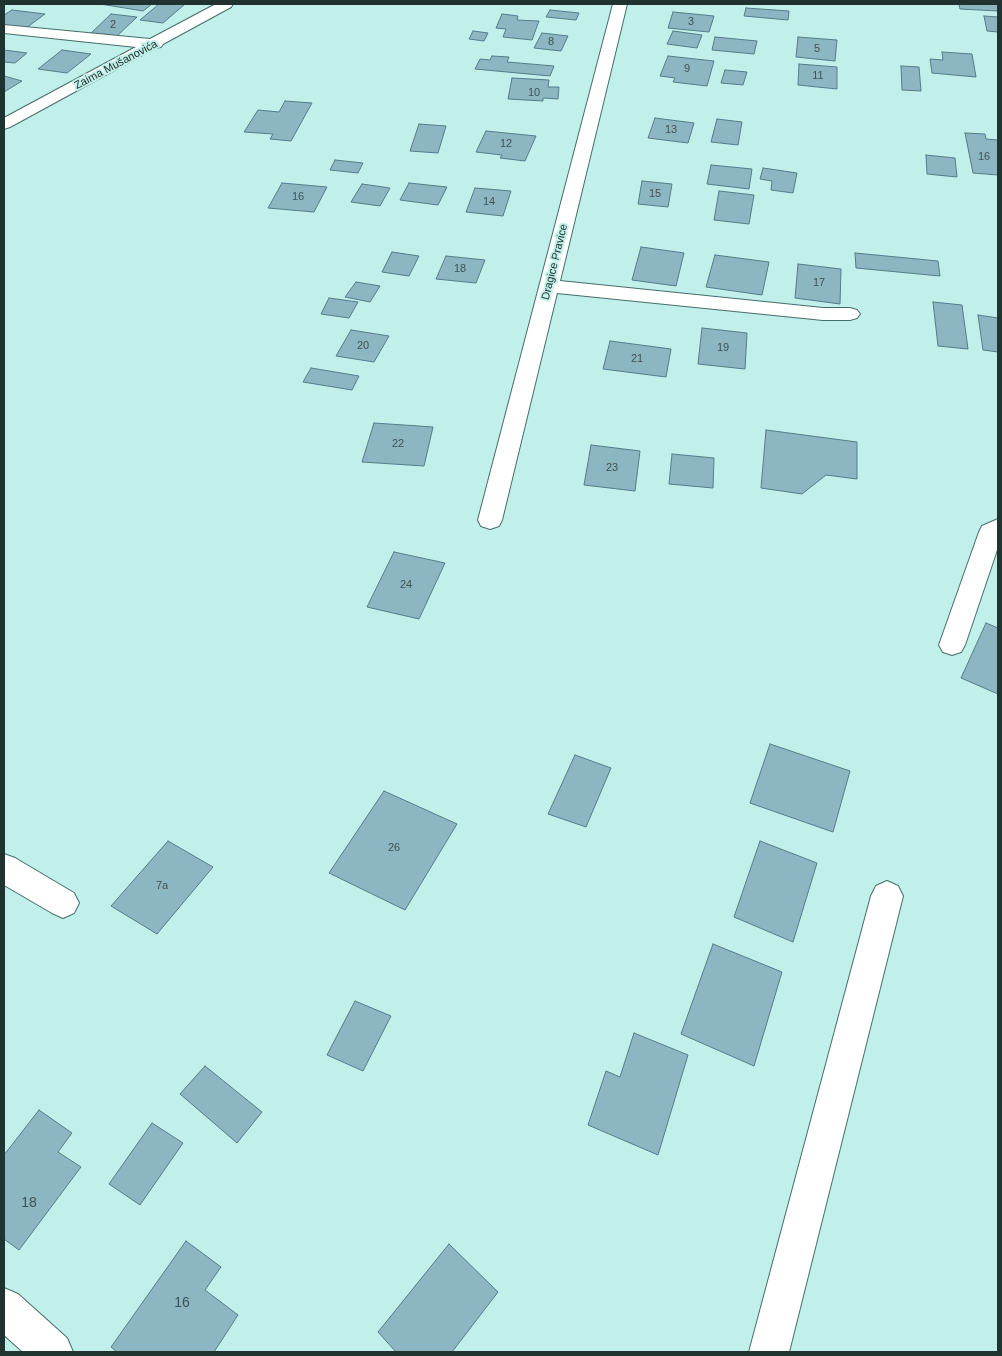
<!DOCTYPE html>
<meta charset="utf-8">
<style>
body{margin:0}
#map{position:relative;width:1002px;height:1356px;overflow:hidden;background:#c1efe9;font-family:Arial,sans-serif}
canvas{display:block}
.frame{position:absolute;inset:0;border:5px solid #213330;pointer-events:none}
</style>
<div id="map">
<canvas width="1002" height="1356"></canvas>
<div class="frame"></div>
</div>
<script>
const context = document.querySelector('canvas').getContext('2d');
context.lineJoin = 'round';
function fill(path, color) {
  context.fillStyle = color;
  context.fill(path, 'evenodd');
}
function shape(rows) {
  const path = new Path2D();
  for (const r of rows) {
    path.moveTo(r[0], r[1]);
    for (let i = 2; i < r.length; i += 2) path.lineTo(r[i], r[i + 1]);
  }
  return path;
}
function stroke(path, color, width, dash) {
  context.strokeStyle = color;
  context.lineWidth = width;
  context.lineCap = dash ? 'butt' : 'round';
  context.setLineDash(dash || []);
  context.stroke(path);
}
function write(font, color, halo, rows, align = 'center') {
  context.font = font + ' Arial,sans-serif';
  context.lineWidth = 4;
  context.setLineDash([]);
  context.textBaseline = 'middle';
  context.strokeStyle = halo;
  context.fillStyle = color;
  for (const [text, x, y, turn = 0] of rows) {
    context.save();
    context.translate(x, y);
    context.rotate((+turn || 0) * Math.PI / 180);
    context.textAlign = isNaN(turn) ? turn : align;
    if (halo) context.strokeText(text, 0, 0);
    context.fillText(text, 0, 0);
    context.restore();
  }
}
const building = shape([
 [100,4,152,4,143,11,100,4],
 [159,4,185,4,163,23,140,20,159,4],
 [959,4,998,4,998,11,960,9,959,4],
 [746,8,789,11,788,20,744,16,746,8],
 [12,10,45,14,26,28,4,25,4,15,12,10],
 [550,10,579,13,576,20,546,17,550,10],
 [673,12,714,16,709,32,668,28,673,12],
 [111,14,137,17,116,37,90,34,111,14],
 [502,14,518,16,517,20,539,21,532,40,503,37,506,29,496,28,502,14],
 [984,16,998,17,998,32,987,31,984,16],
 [473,31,488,33,484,41,469,39,473,31],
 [673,31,702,35,697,48,667,44,673,31],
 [542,33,568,36,561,51,534,48,542,33],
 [715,37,757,41,754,54,712,50,715,37],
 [798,37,837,40,835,61,796,57,798,37],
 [4,50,27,53,15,63,4,62,4,50],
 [62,50,91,54,67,73,38,69,62,50],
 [942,52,972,54,976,77,932,73,930,59,943,60,942,52],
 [492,56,509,57,507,62,554,66,550,76,475,69,480,59,490,60,492,56],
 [668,56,714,61,707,86,673,82,675,78,660,76,668,56],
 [799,64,837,67,837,89,798,85,799,64],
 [901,66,919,67,921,91,902,90,901,66],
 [725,70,747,72,743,85,721,83,725,70],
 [4,76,22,81,4,92,4,76],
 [512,78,549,80,548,87,559,87,558,99,543,98,543,101,508,99,512,78],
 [285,101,312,103,291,141,270,139,273,134,244,132,258,110,279,112,285,101],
 [655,118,694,123,688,143,648,138,655,118],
 [717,119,742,122,738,145,711,142,717,119],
 [419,124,446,126,438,153,410,151,419,124],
 [486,131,536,136,525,161,500,158,502,155,476,152,486,131],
 [965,133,985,134,986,139,998,140,998,175,973,173,965,133],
 [926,155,955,158,957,177,927,174,926,155],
 [335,160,363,163,358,173,330,170,335,160],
 [711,165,752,169,749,189,707,184,711,165],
 [763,168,797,173,793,193,771,190,772,181,760,179,763,168],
 [642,181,672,184,668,207,638,204,642,181],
 [282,183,327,187,314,212,268,208,282,183],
 [409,183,447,187,438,205,400,200,409,183],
 [362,184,390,188,380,206,351,202,362,184],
 [475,188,511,191,503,216,466,212,475,188],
 [719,191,754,195,749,224,714,220,719,191],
 [641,247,684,253,676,286,632,280,641,247],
 [392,252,419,256,409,276,382,272,392,252],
 [855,253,938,261,940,276,856,268,855,253],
 [715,255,769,262,762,295,706,287,715,255],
 [446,256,485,260,476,283,436,279,446,256],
 [798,264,841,269,840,304,795,298,798,264],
 [356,282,380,286,370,302,345,297,356,282],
 [329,298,358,302,349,318,321,314,329,298],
 [933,302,962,305,968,349,938,346,933,302],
 [978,315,998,318,998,352,983,350,978,315],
 [702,328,747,333,745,369,698,364,702,328],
 [351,330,389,336,374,362,336,356,351,330],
 [610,341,671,349,666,377,603,369,610,341],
 [311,368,359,376,352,390,303,382,311,368],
 [374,423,433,427,424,466,362,462,374,423],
 [766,430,857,442,857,479,826,475,802,494,761,488,766,430],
 [591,445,640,451,635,491,584,485,591,445],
 [672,454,714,458,713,488,669,484,672,454],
 [394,552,445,563,419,619,367,607,394,552],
 [986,623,998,628,998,694,961,678,986,623],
 [770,744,850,771,833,832,750,803,770,744],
 [575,755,611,768,586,827,548,814,575,755],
 [384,791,457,824,405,910,329,873,384,791],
 [168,841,213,867,157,934,111,906,168,841],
 [760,841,817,863,793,942,734,917,760,841],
 [713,944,782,972,754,1066,681,1034,713,944],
 [355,1001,391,1016,363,1071,327,1055,355,1001],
 [634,1033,688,1055,658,1155,588,1125,606,1071,620,1077,634,1033],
 [205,1066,262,1112,237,1143,180,1094,205,1066],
 [39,1110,72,1133,58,1152,81,1167,19,1250,4,1239,4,1155,39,1110],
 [152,1123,183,1143,140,1205,109,1184,152,1123],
 [186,1241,221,1267,205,1290,238,1315,214,1352,117,1352,111,1347,186,1241],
 [449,1244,498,1292,452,1352,396,1352,378,1332,449,1244]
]);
fill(building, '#8db6c3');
stroke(building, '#547c88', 1);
const minor = shape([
 [216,4,233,4,231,7,163,44,161,47,155,48,10,127,4,129,4,118,136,47,4,33,4,25,150,39,216,4],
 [613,4,627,4,560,281,823,308,850,308,857,310,860,314,857,318,850,320,823,320,557,293,502,520,499,526,490,529,481,526,478,520,613,4],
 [998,519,998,547,965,645,961,652,952,655,943,652,939,645,979,532,982,526,998,519],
 [4,854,15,858,74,893,79,903,74,913,63,918,52,913,4,885,4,854],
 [887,881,898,886,903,896,789,1352,749,1352,871,896,876,886,887,881],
 [4,1288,18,1294,67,1338,73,1352,23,1352,4,1335,4,1288]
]);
stroke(minor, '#456e6a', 2);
fill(minor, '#fff');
write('11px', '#3c5455', null, [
 ["3",691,22],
 ["2",113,25],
 ["8",551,42],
 ["5",817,49],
 ["9",687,69],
 ["11",818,76],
 ["10",534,93],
 ["13",671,130],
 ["12",506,144],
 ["16",984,157],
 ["15",655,194],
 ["16",298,197],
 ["14",489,202],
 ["18",460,269],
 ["17",819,283],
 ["20",363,346],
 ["19",723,348],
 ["21",637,359],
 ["22",398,444],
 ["23",612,468],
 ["24",406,585],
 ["26",394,848],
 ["7a",162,886]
]);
write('11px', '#213330', '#c1efe9', [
 ["Zaima Mušanovića",116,65,-28],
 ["Dragice Pravice",555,262,-76]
]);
write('14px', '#3c5455', null, [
 ["18",29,1203],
 ["16",182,1303]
]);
</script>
